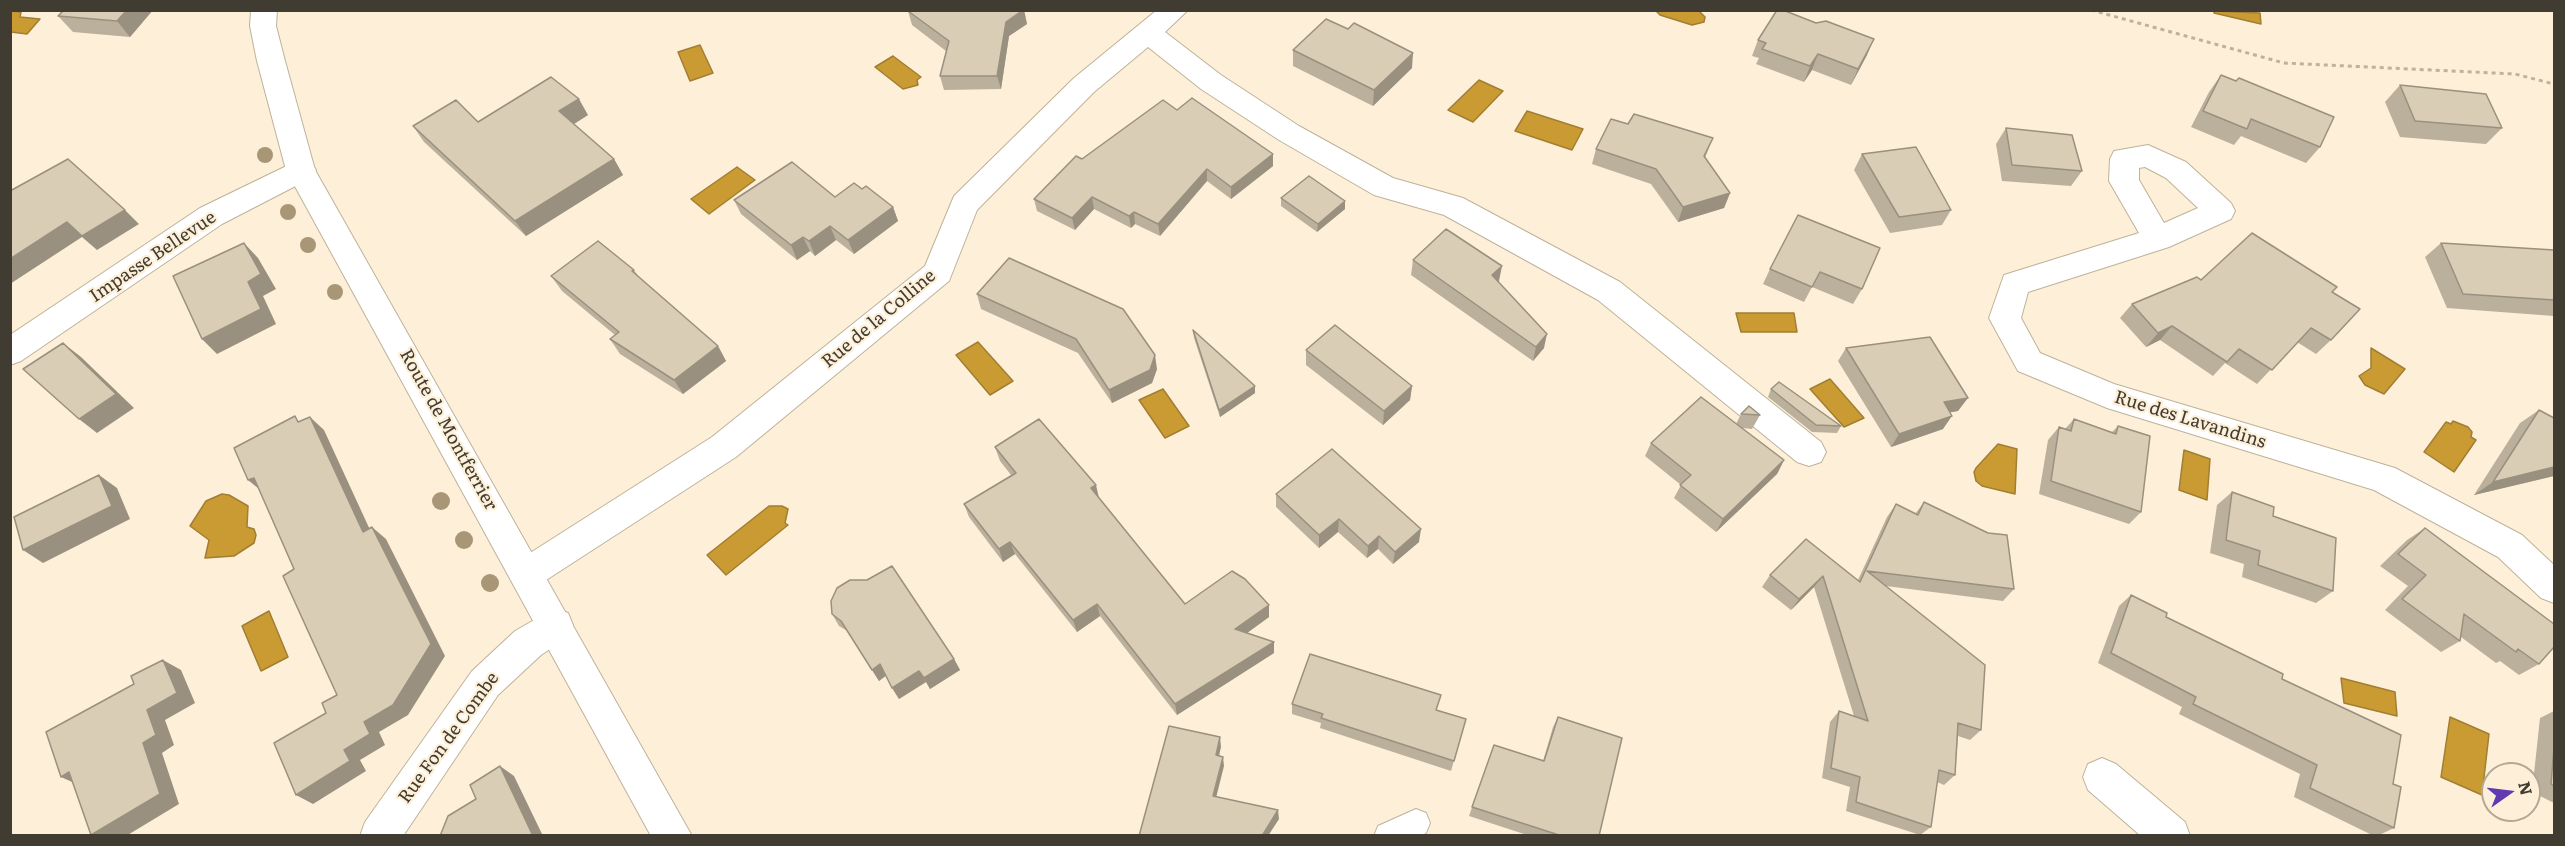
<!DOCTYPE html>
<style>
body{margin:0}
#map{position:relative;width:2565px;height:846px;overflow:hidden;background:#fef0d8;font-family:Literata,serif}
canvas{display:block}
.frame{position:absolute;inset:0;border:12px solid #413c32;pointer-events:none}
.north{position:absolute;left:2481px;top:762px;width:60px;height:60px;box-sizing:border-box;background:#fef0d8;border:2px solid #b2a896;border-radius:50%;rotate:76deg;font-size:16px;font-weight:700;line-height:24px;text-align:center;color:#413c32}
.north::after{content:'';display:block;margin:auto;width:21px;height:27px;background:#613ab2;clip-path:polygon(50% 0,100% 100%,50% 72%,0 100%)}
</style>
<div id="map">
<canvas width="2565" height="846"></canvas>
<div class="frame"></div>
<div class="north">N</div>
</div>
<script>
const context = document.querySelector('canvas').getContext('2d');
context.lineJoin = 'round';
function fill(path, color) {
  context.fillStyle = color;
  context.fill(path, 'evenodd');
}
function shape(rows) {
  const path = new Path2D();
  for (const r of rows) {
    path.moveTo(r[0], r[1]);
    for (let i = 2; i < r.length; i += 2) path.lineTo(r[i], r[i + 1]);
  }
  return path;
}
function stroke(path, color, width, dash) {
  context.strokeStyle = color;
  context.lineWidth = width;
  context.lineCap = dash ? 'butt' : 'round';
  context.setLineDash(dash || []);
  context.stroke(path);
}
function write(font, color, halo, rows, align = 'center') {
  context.font = font + ' Literata,serif';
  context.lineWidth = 4.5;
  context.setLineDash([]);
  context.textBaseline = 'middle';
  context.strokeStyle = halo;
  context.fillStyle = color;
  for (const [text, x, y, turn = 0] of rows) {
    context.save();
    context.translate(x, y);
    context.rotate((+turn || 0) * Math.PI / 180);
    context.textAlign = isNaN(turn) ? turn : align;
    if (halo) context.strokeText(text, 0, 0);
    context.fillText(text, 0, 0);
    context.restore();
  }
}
const water = shape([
 [10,11,21,12,20,17,40,19,27,34,11,32,10,11],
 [1656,11,1699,11,1705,17,1704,22,1692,25,1660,15,1656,11],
 [2214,11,2260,13,2261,24,2214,13,2214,11],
 [700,45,713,73,690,81,678,52,700,45],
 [893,56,921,77,917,80,918,85,903,89,875,67,893,56],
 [1479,80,1503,91,1473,122,1448,110,1479,80],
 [1527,111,1583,129,1572,150,1515,131,1527,111],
 [737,167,755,180,709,214,691,199,737,167],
 [1736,313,1794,313,1797,332,1741,332,1736,313],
 [978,342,1013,381,990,395,956,355,978,342],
 [2371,348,2405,369,2384,394,2365,385,2359,376,2371,368,2371,348],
 [1830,379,1864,418,1844,427,1810,389,1830,379],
 [1163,389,1189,426,1165,438,1139,400,1163,389],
 [2453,421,2468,427,2472,432,2471,437,2476,440,2454,472,2424,452,2446,422,2451,424,2453,421],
 [1998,444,2017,449,2015,494,1982,486,1976,481,1974,472,1976,468,1998,444],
 [2184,450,2210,459,2207,500,2179,490,2184,450],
 [222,494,229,495,248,506,247,527,254,529,256,535,254,543,234,556,205,558,209,540,190,526,206,501,222,494],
 [769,506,782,506,788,509,785,523,788,525,726,575,707,555,769,506],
 [269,611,288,657,261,671,242,626,269,611],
 [2341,678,2395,692,2397,716,2344,703,2341,678],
 [2450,717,2489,734,2482,795,2441,777,2450,717]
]);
fill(water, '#ca9b33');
stroke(water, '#a17e33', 1.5);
const lane = shape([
 [1416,809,1426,813,1430,823,1426,833,1421,836,1374,836,1378,826,1416,809]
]);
const street = shape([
 [1157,10,1188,10,1165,32,1221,75,1299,126,1393,178,1463,198,1620,282,1821,442,1826,452,1821,462,1809,466,1797,462,1598,300,1444,215,1374,195,1279,140,1201,89,1148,47,1094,92,977,210,949,281,736,457,540,584,528,589,516,584,510,573,516,562,712,437,925,266,954,196,1074,78,1157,10],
 [2148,145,2186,162,2231,203,2235,211,2231,219,2169,247,2028,292,2021,318,2040,353,2114,384,2395,468,2522,535,2554,565,2554,603,2541,598,2498,557,2374,490,2107,408,2018,371,1989,318,2004,275,2139,233,2109,181,2110,159,2114,151,2148,145],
 [2145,167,2166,178,2198,208,2164,223,2139,180,2139,168,2145,167],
 [301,159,311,162,316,170,311,178,222,224,21,361,10,365,10,335,200,208,301,159],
 [555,608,568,613,573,625,568,637,541,655,498,695,403,836,360,836,365,822,472,671,515,631,555,608],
 [2102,758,2116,764,2185,822,2190,836,2141,836,2088,790,2083,777,2088,764,2102,758]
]);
const secondary = shape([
 [251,10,277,10,276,26,285,61,315,170,692,836,651,836,286,170,257,61,250,26,251,10]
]);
stroke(lane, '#beb29a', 2);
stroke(street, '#beb29a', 2);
stroke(secondary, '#beb29a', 2);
stroke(shape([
 [2091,10,2284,63,2515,74,2554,84]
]), '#bdb29f', 3, [4, 4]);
fill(lane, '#fff');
fill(street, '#fff');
fill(secondary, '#fff');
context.fillStyle = '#a89676';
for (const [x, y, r] of [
 [265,155,8],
 [288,212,8],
 [308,245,8],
 [335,292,8],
 [441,501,9],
 [464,540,9],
 [490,583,9]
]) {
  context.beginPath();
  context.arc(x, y, r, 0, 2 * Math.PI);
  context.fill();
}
fill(shape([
 [64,10,153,10,130,37,73,32,58,16],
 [1024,10,1027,24,1009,36,1001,89,944,90,940,76,946,51,912,25,908,11],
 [1348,29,1412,68,1373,106,1293,66,1293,50],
 [1758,40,1867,55,1851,85,1812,70,1804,82,1756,64,1759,58,1752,56],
 [2221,75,2320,147,2306,163,2241,136,2234,145,2191,127,2209,92],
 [2400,85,2502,128,2486,144,2400,137,2385,102],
 [1177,110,1273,154,1273,166,1231,199,1207,181,1160,236,1135,224,1131,228,1094,209,1075,230,1037,211,1034,199,1082,159],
 [588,115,574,124,614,159,623,175,526,236,424,142,413,126],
 [1628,124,1713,138,1705,158,1730,193,1724,208,1678,222,1651,184,1592,164,1596,149],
 [2006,128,2082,171,2071,186,2002,181,1996,144],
 [1862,154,1951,210,1942,225,1890,233,1854,170],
 [862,189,893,207,898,221,854,254,836,240,815,256,810,251,797,260,741,214,734,200,835,197],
 [1281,198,1345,209,1317,232,1281,206],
 [1798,215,1862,289,1853,304,1812,287,1804,302,1763,284,1770,269],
 [2441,243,2554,250,2554,316,2447,308,2425,257],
 [1413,260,1499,281,1498,282,1544,348,1533,361,1411,275],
 [634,270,639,277,718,346,726,361,683,394,620,354,610,339,615,335,562,291,551,276],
 [2201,280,2333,292,2331,340,2316,354,2297,342,2257,384,2225,363,2213,376,2160,340,2146,347,2120,318,2132,304],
 [977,294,1157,369,1152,383,1112,403,1078,353,981,309],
 [1193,330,1255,393,1220,417,1194,338],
 [1846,348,1958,411,1950,412,1943,429,1891,447,1838,361],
 [1306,350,1412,386,1410,400,1383,425,1306,365],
 [1771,389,1841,426,1837,433,1812,432,1768,397],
 [2539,410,2554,418,2554,476,2474,495,2520,423],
 [1741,414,1760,415,1752,429,1742,428,1784,460,1777,474,1716,532,1674,498,1681,485,1645,456,1651,443,1736,424],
 [2074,419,2112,432,2118,426,2141,512,2129,524,2039,494,2048,440,2059,427,2065,429],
 [995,447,1099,498,1185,604,1269,617,1247,633,1274,642,1274,653,1177,715,1100,616,1077,632,1015,554,1003,562,969,517,964,504,1011,475,1000,461],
 [2232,492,2273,516,2333,591,2316,603,2242,577,2244,564,2210,553,2217,505],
 [1276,494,1419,542,1393,564,1378,549,1367,558,1338,532,1319,548,1276,507],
 [1924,502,2014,589,2003,601,1886,586,1981,730,1970,740,1958,736,1955,775,1944,785,1937,782,1931,827,1920,835,1846,811,1850,787,1822,778,1830,722,1839,711,1854,716,1814,587,1791,610,1762,587,1770,575,1806,539,1858,580,1887,517,1896,504,1915,514],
 [2425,528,2539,664,2519,675,2500,661,2496,663,2461,637,2460,641,2441,652,2385,610,2408,586,2380,566,2407,540],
 [2131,595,2166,617,2282,679,2393,784,2394,828,2377,836,2374,836,2294,797,2300,774,2179,714,2182,707,2098,663,2119,606],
 [832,614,954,659,960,670,930,689,926,682,899,699,886,676,879,681,849,632,839,626],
 [1292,704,1437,710,1466,719,1451,771,1320,728,1321,723,1292,714],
 [2554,711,2554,803,2532,792,2540,718],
 [1558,717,1599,836,1530,836,1469,816,1494,745,1543,761,1553,727]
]), '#bbb09c');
fill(shape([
 [127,10,153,10,130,37,117,21],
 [1024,10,1027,24,1009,36,1001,89,997,76,1006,22],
 [1874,39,1867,55,1851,85,1858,69],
 [1413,53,1412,68,1373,106,1374,90],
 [1818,54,1812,70,1804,82,1810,66],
 [579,99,588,115,569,127,559,111],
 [1273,154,1273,166,1231,199,1231,187],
 [614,159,623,175,526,236,515,221],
 [1207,169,1207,181,1160,236,1158,224],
 [1730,193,1724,208,1678,222,1683,207],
 [1092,197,1094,209,1075,230,1072,218],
 [1345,201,1345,209,1317,232,1318,224],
 [893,207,898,221,854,254,848,240],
 [125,210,139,224,97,250,82,237,10,284,10,259,67,222],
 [1134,212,1135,224,1131,228,1129,216],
 [830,226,836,240,815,256,809,241],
 [803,237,810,251,797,260,791,245],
 [244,243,258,258,276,289,263,296,276,324,217,354,202,339,248,282],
 [1502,266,1499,281,1489,290,1492,275],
 [2172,326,2160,340,2146,347,2158,333],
 [1547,334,1544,348,1533,361,1536,347],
 [63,343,81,357,134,408,97,433,79,419],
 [718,346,726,361,683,394,674,380],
 [1155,355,1157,369,1152,383,1112,403,1109,390],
 [1255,386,1255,393,1220,417,1219,410],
 [1412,386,1410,400,1383,425,1384,411],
 [1968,398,1958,411,1935,415,1944,402],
 [1952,416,1943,429,1891,447,1899,434],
 [310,417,324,430,377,545,363,532],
 [1784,460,1777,474,1716,532,1723,519],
 [2554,467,2554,476,2474,495,2493,482],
 [99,475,117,488,130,519,43,563,23,550],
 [254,478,264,493,248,480],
 [1096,485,1099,498,1091,488],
 [1339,519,1338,532,1319,548,1319,535],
 [372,527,386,539,445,656,408,715,379,732,385,745,360,760,366,771,313,804,296,795,344,750,364,722],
 [1421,529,1419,542,1393,564,1395,552],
 [1379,536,1378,549,1367,558,1368,546],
 [1010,542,1015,554,1003,562,999,549],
 [1823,576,1814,587,1791,610,1799,599],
 [1097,604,1100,616,1077,632,1073,620],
 [1269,605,1269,617,1236,641,1235,629],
 [1274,642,1274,653,1177,715,1175,704],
 [954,659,960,670,930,689,924,678],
 [163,660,181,670,195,703,165,720,174,745,162,753,179,804,126,836,91,835,143,743,147,710],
 [880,664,886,675,879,681,872,670],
 [919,671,926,682,899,699,892,688],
 [1220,737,1221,747,1217,765,1216,755],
 [1223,757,1224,766,1214,806,1213,796],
 [500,766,514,776,543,836,533,836],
 [69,772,81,786,61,777],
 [1278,810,1279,819,1268,836,1262,836]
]), '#99907f');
const building = shape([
 [64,10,127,10,117,21,58,16,64,10],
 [1023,10,1006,22,997,76,940,76,949,41,908,11,1023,10],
 [1777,10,1783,10,1816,23,1826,21,1874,39,1858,69,1818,54,1810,66,1762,49,1766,43,1758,40,1777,10],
 [1326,19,1348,29,1354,23,1413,53,1374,90,1293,50,1326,19],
 [2221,75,2236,81,2239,78,2334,117,2320,147,2251,119,2247,129,2203,111,2221,75],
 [551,77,579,99,559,111,614,159,515,221,413,126,456,100,478,122,551,77],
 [2400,85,2486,94,2502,128,2415,121,2400,85],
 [1192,98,1273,154,1231,187,1207,169,1158,224,1134,212,1129,216,1092,197,1072,218,1034,199,1076,156,1082,159,1163,100,1177,110,1192,98],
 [1634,114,1713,138,1704,156,1730,193,1683,207,1656,169,1596,149,1611,119,1628,124,1634,114],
 [2006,128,2072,135,2082,171,2012,165,2006,128],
 [1916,147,1951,210,1899,217,1862,154,1916,147],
 [68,159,125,210,82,236,67,222,10,259,10,191,68,159],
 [792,162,835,197,854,183,862,189,866,186,893,207,848,240,830,226,809,241,803,237,791,245,734,200,792,162],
 [1309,176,1345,201,1318,224,1281,198,1309,176],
 [1798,215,1880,248,1862,289,1820,272,1812,287,1770,269,1798,215],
 [1446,229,1502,266,1492,275,1547,334,1536,347,1413,260,1446,229],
 [2252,233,2337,287,2332,292,2360,309,2331,340,2311,328,2272,370,2239,349,2227,362,2172,326,2158,333,2132,304,2197,277,2201,280,2252,233],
 [598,241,634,270,632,271,718,346,674,380,610,339,619,332,551,276,598,241],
 [244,243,261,274,248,282,261,309,202,339,173,276,244,243],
 [2441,243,2554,250,2554,300,2463,294,2441,243],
 [1009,258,1123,309,1155,355,1150,370,1109,390,1076,339,977,294,1009,258],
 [1335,325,1412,386,1384,411,1306,350,1335,325],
 [1193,330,1255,386,1219,410,1193,330],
 [1930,337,1968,398,1944,402,1952,416,1899,434,1846,348,1930,337],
 [63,343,116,394,79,419,23,369,63,343],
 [1779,382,1841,426,1816,425,1771,389,1779,382],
 [1701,397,1784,460,1723,519,1680,485,1691,475,1651,443,1701,397],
 [1749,406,1760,415,1741,414,1749,406],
 [2539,410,2554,418,2554,467,2493,482,2539,410],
 [295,416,298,422,310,417,363,532,372,527,431,644,393,705,364,722,370,734,344,750,350,761,296,795,274,743,326,713,322,703,337,695,283,576,294,569,254,478,248,480,234,448,295,416],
 [1039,419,1096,485,1091,488,1185,604,1232,571,1245,579,1269,605,1235,629,1274,642,1175,704,1097,604,1073,620,1010,542,999,549,964,504,1016,473,995,447,1039,419],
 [2074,419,2116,434,2118,426,2150,436,2141,512,2051,481,2059,427,2071,431,2074,419],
 [1332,449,1421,529,1395,552,1379,536,1368,546,1339,519,1319,535,1276,494,1332,449],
 [99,475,112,506,23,550,14,517,99,475],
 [2232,492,2274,507,2273,516,2336,538,2333,591,2258,565,2260,551,2226,540,2232,492],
 [1924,502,1988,533,2007,535,2014,589,1867,571,1985,665,1981,730,1958,723,1955,775,1939,770,1931,827,1856,802,1860,777,1831,768,1839,711,1868,721,1823,576,1799,599,1770,575,1806,539,1860,582,1896,504,1918,515,1924,502],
 [2425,528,2554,624,2554,647,2539,664,2518,649,2516,652,2464,614,2460,641,2402,599,2426,575,2398,554,2425,528],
 [892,566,954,659,924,678,919,671,892,688,880,664,872,670,841,621,832,614,831,601,837,588,850,580,867,580,892,566],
 [2131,595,2167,613,2166,617,2283,674,2282,679,2401,735,2393,784,2401,787,2394,828,2310,788,2317,765,2193,704,2196,697,2111,653,2131,595],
 [1310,654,1441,695,1436,710,1466,719,1454,761,1321,718,1323,714,1292,704,1310,654],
 [163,660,177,693,147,710,156,735,143,743,160,794,91,835,69,772,61,777,46,732,134,684,131,676,163,660],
 [1558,717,1622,738,1599,836,1562,836,1472,807,1494,745,1544,761,1558,717],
 [1169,726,1220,737,1216,755,1223,757,1213,796,1278,810,1262,836,1139,836,1169,726],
 [2554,748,2554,786,2551,784,2554,748],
 [500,766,533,836,440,836,448,816,476,799,470,785,500,766]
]);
fill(building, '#dacdb5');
stroke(building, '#99907f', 1.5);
write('18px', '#413c32', '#fef0d8', [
 ["Impasse Bellevue",153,257,-34],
 ["Rue de la Colline",879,319,-40],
 ["Rue des Lavandins",2190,420,17],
 ["Route de Montferrier",448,430,61],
 ["Rue Fon de Combe",449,738,-54]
]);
</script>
